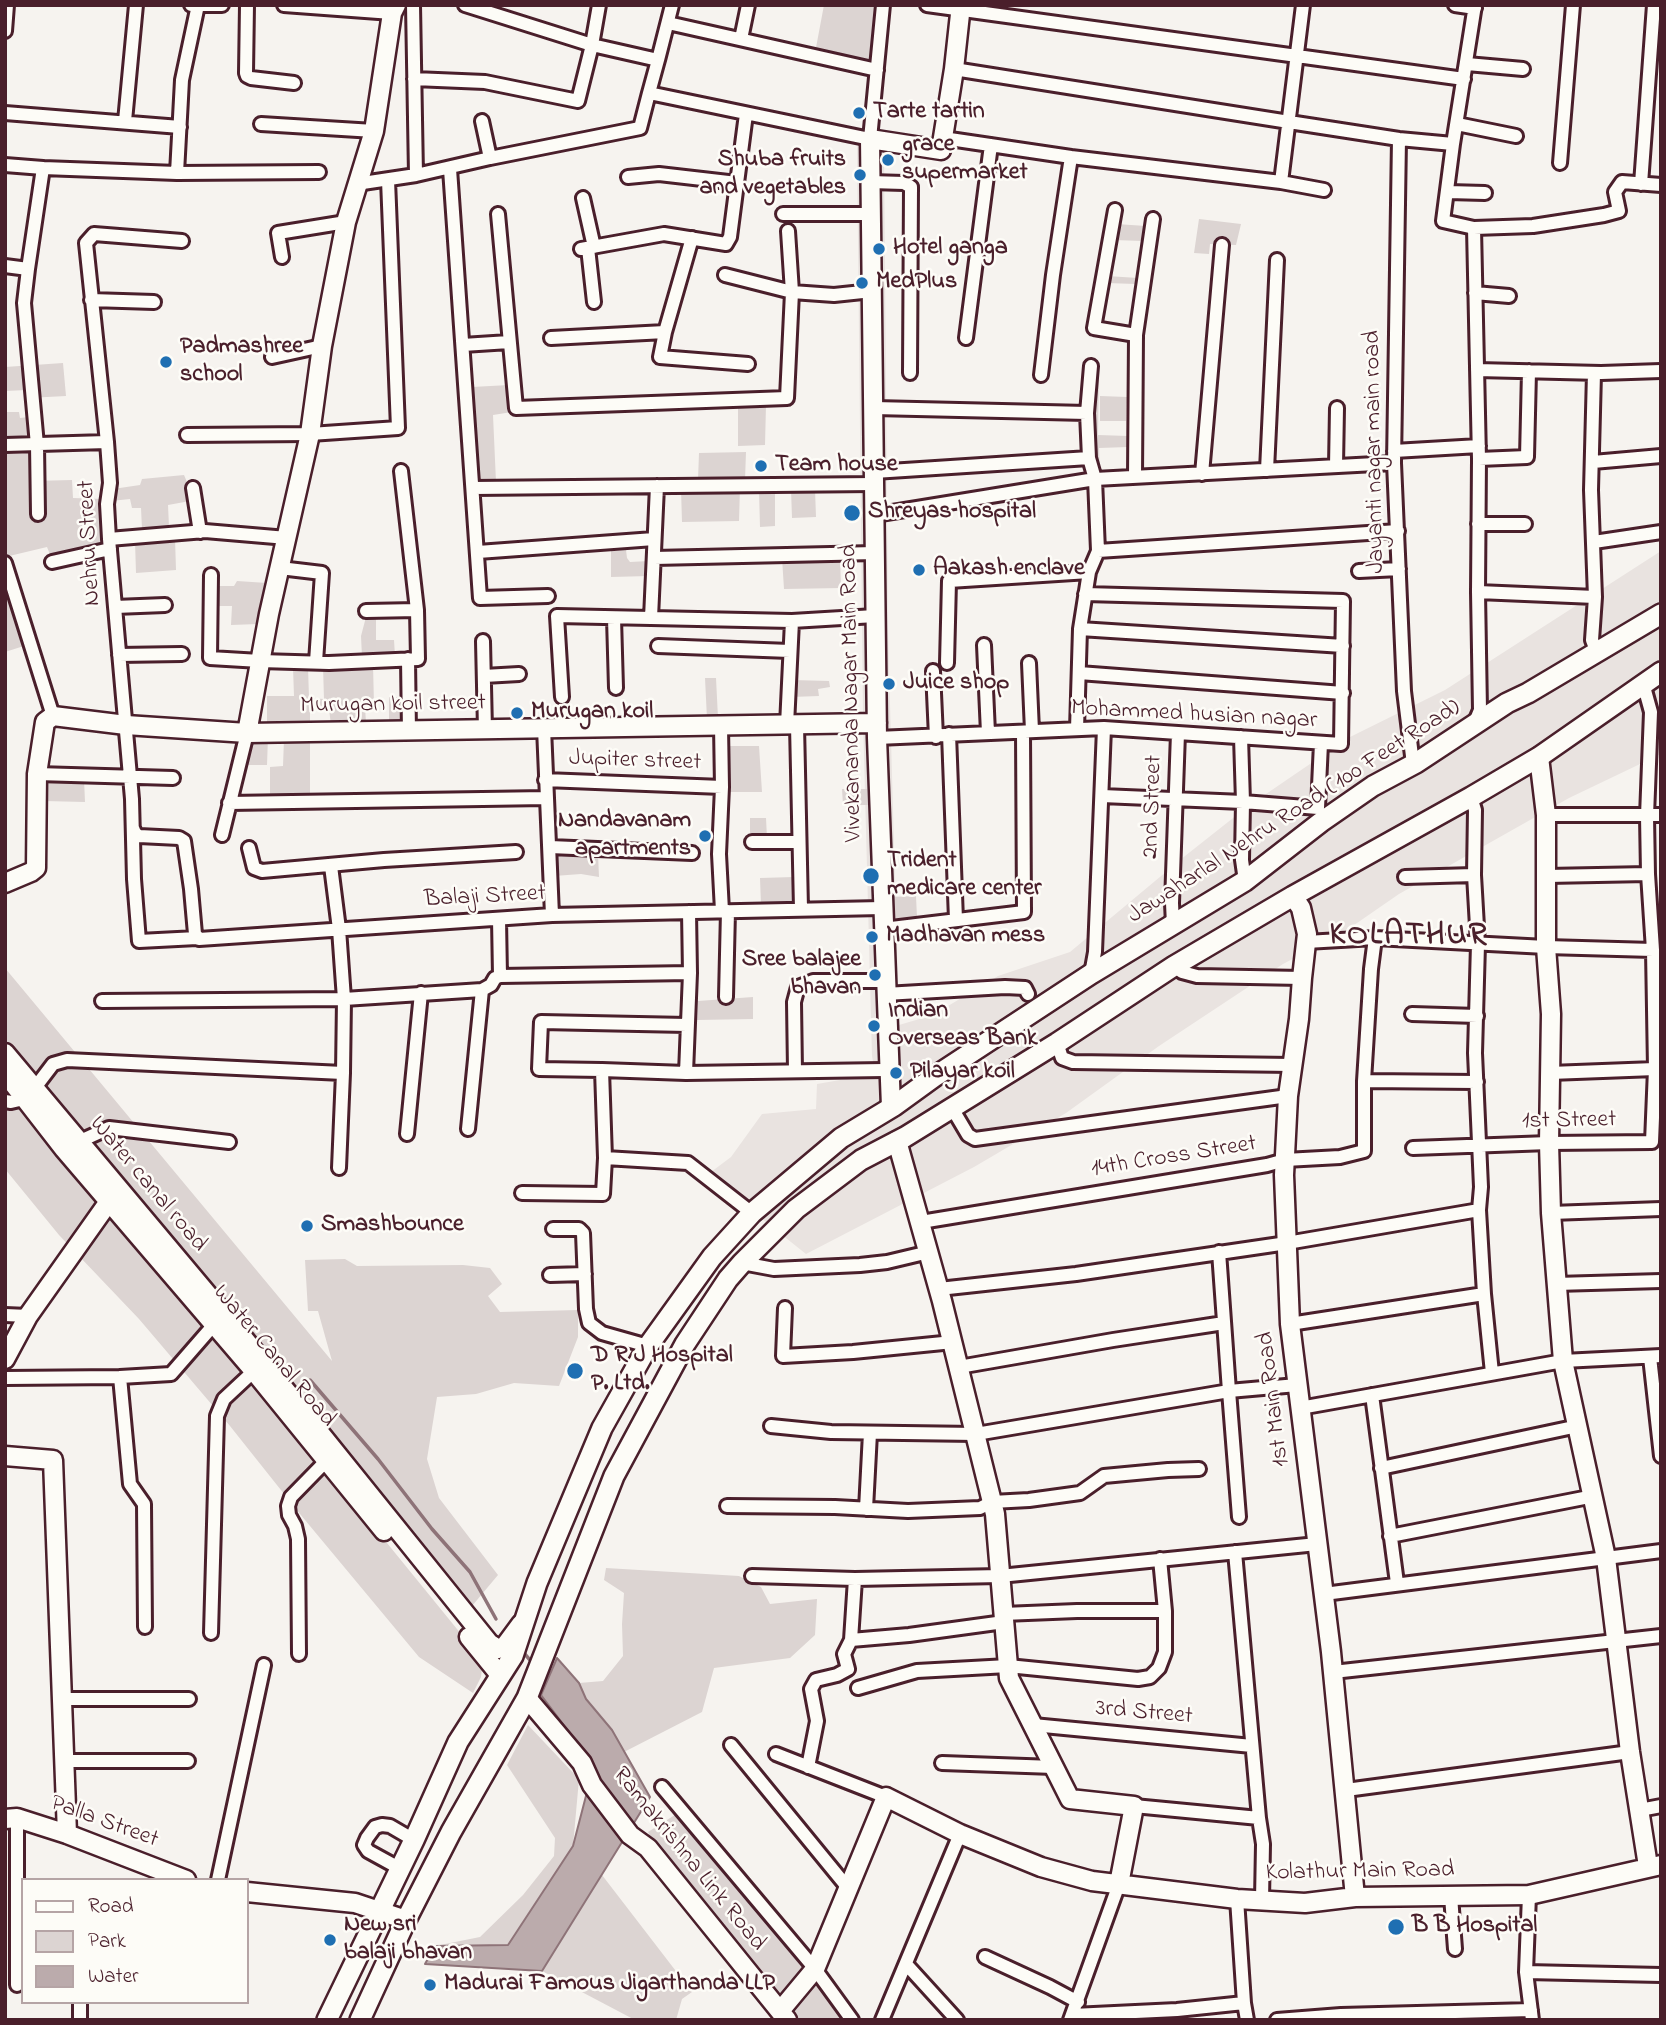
<!DOCTYPE html>
<style>
body{margin:0}
#map{position:relative;width:1666px;height:2025px;overflow:hidden;background:#f6f3ef;font-family:"Indie Flower",sans-serif}
canvas{display:block}
.frame{position:absolute;inset:0;border:7px solid #4a1f2b;pointer-events:none}
.legend{position:absolute;left:21px;top:1878px;width:228px;height:126px;box-sizing:border-box;background:#fdfcf7;border:2px solid #b5a4a5;margin:0;padding:9px 12px;list-style:none;font-size:21px;color:#4a1f2b}
.legend li{display:flex;align-items:center;gap:14px;height:35px}
.legend b{width:35px;border:2px solid #b5a4a5}
</style>
<div id="map">
<canvas width="1666" height="2025"></canvas>
<div class="frame"></div>
<ul class="legend">
<li><b style="height:9px;background:#fdfcf7"></b>Road</li>
<li><b style="height:19px;background:#dcd4d2"></b>Park</li>
<li><b style="height:19px;background:#bbabac"></b>Water</li>
</ul>
</div>
<script>
const context = document.querySelector('canvas').getContext('2d');
context.lineJoin = 'round';
function fill(path, color) {
  context.fillStyle = color;
  context.fill(path, 'evenodd');
}
function shape(rows) {
  const path = new Path2D();
  for (const r of rows) {
    path.moveTo(r[0], r[1]);
    for (let i = 2; i < r.length; i += 2) path.lineTo(r[i], r[i + 1]);
  }
  return path;
}
function stroke(path, color, width, dash) {
  context.strokeStyle = color;
  context.lineWidth = width;
  context.lineCap = dash ? 'butt' : 'round';
  context.setLineDash(dash || []);
  context.stroke(path);
}
function write(font, color, halo, rows, align = 'center') {
  context.font = font + ' "Indie Flower",sans-serif';
  context.lineWidth = 5;
  context.setLineDash([]);
  context.textBaseline = 'middle';
  context.strokeStyle = halo;
  context.fillStyle = color;
  for (const [text, x, y, turn = 0] of rows) {
    context.save();
    context.translate(x, y);
    context.rotate((+turn || 0) * Math.PI / 180);
    context.textAlign = isNaN(turn) ? turn : align;
    if (halo) context.strokeText(text, 0, 0);
    context.fillText(text, 0, 0);
    context.restore();
  }
}
fill(shape([
 [857,146,884,149,888,632,899,1025,933,1015,998,976,1070,952,1185,856,1247,807,1348,738,1445,690,1661,551,1661,754,1569,798,1399,894,1344,932,1283,964,1159,1046,1066,1113,974,1167,806,1254,707,1175,731,1157,762,1114,816,1109,817,1084,875,1074,872,1056,863,717]
]), '#e9e3e0');
fill(shape([
 [824,5,878,5,873,65,815,53],
 [1199,219,1241,224,1236,245,1210,244,1209,254,1194,253],
 [1116,224,1146,226,1144,241,1113,240],
 [1107,276,1138,278,1136,284,1106,283],
 [63,363,66,396,28,398,27,390,5,391,5,367],
 [1093,366,1099,367,1098,435,1128,436,1128,447,1099,448,1100,475,1091,458],
 [509,385,512,412,493,415,496,482,478,481,472,387],
 [1100,396,1127,397,1126,421,1100,421],
 [766,405,765,445,738,446,738,407],
 [5,407,6,412,19,412,20,418,29,417,33,481,72,480,73,498,103,499,105,546,51,557,47,547,5,557],
 [746,452,745,480,698,480,699,453],
 [184,475,190,489,190,501,168,505,169,527,142,529,141,508,132,508,130,499,111,501,113,489,140,485,142,479],
 [740,487,739,521,682,522,681,489],
 [775,489,775,526,760,527,759,490],
 [791,489,815,489,816,517,792,518],
 [175,538,176,570,136,573,135,541],
 [626,550,627,558,630,562,649,561,649,576,611,577,611,551],
 [840,557,841,588,784,589,782,558],
 [5,581,27,645,5,652],
 [237,581,267,583,258,624,231,625,232,606,213,606,213,586,234,586],
 [376,616,376,640,394,640,395,656,362,657,361,636,366,617],
 [373,664,374,705,365,705,366,724,331,725,329,709,310,710,310,726,267,726,267,696,294,696,293,667,308,667,309,698,324,699,323,666],
 [705,678,716,678,718,718,707,719],
 [792,680,829,681,830,687,818,689,819,696,791,697],
 [389,697,406,697,407,723,389,724],
 [252,737,268,737,267,765,244,765],
 [284,739,310,739,310,797,270,798,270,767,283,766],
 [725,746,759,746,762,792,727,792],
 [45,779,84,779,85,802,44,801],
 [842,789,867,789,868,805,843,805],
 [750,818,766,818,767,838,750,838],
 [553,851,598,854,599,877,581,874,554,876],
 [794,877,795,902,761,905,760,878],
 [916,896,917,918,891,922,891,897],
 [5,968,332,1361,318,1311,308,1311,305,1260,345,1259,357,1266,463,1265,490,1268,502,1284,488,1296,500,1312,578,1310,578,1337,559,1386,514,1383,476,1394,437,1397,427,1459,439,1498,498,1575,472,1606,406,1528,78,1124,5,1038],
 [753,997,753,1019,697,1020,698,1001],
 [5,1087,282,1414,483,1661,481,1677,473,1693,419,1657,300,1514,230,1426,139,1319,59,1235,5,1169],
 [606,1568,739,1576,761,1587,770,1604,817,1599,815,1635,790,1658,714,1668,702,1712,624,1752,612,1730,586,1699,579,1683,603,1681,623,1656,622,1624,624,1593,604,1580],
 [528,1725,579,1779,573,1846,507,1945,435,1946,480,1937,523,1895,554,1856,555,1838,507,1765],
 [678,1813,816,1985,847,2020,797,2020,655,1847,648,1832],
 [602,1875,692,1992,682,1999,676,2020,635,2020,542,1971]
]), '#dcd4d2');
const water = shape([
 [557,1658,579,1683,586,1699,612,1730,650,1797,542,1971,425,1964,435,1946,508,1945,573,1846,594,1765,541,1695,557,1658]
]);
fill(water, '#bbabac');
stroke(water, '#8e7378', 2);
stroke(shape([
 [310,1380,378,1459,432,1529,470,1572,496,1619],
 [523,1652,530,1660]
]), '#8e7378', 3.5);
const street = shape([
 [191,5,222,5],
 [247,5,246,73,247,76,251,78,294,83],
 [284,5,392,13],
 [465,5,592,45,658,60,649,93,870,139,883,5],
 [927,5,1464,79],
 [1455,5,1475,8],
 [668,23,877,70],
 [5,31,7,5],
 [741,39,748,5],
 [658,60,672,5],
 [1467,64,1523,69],
 [954,69,1289,122,1399,139,1453,144],
 [414,79,485,82,578,101,592,45,599,5],
 [5,113,180,127],
 [125,121,136,5],
 [482,121,490,158],
 [261,124,374,131],
 [1457,124,1516,136],
 [943,138,1071,157,1281,182,1324,190],
 [1399,139,1394,463,1404,691,1412,756,1416,763],
 [1560,163,1573,5],
 [5,165,43,168,177,173,319,172],
 [450,169,480,598,548,596],
 [177,173,182,80,198,5],
 [416,175,490,158,640,128,649,93],
 [628,177,659,174,737,183],
 [870,182,904,183,911,187,910,373],
 [1281,182,1303,5],
 [356,184,416,175,413,5],
 [1641,184,1654,5],
 [1448,192,1485,193],
 [583,198,594,247],
 [1115,210,1094,328,1136,335,1135,477],
 [498,214,516,408,787,398,792,292,834,295,872,291],
 [783,214,870,214],
 [1474,228,1533,226,1604,215,1619,211,1615,192,1622,182,1661,185],
 [692,238,665,332,660,357,748,364],
 [182,241,94,234,86,243,107,442,110,483,107,504,109,539,132,799,134,879,139,941,197,938],
 [588,248,594,302],
 [581,249,664,234,726,244,730,237,746,114],
 [282,257,278,233,346,222],
 [5,266,28,269],
 [725,275,792,292,788,231],
 [1475,293,1509,296],
 [91,300,154,302],
 [1136,335,1153,219],
 [551,338,665,332],
 [966,338,991,145],
 [463,345,509,342],
 [272,357,322,346],
 [1477,370,1601,373,1661,371],
 [1594,373,1591,490,1595,597,1592,640,1597,653],
 [1041,375,1053,275,1071,157],
 [874,408,1087,413],
 [187,435,310,434,398,428,388,180],
 [5,445,107,442],
 [1394,451,1479,446],
 [1479,459,1527,457,1529,371],
 [1593,462,1661,456],
 [1336,466,1337,408],
 [1267,470,1277,260],
 [874,472,1089,458],
 [1202,474,1222,245],
 [193,488,200,532],
 [473,488,874,484],
 [38,514,37,445,24,303,28,269,43,168],
 [874,515,1095,479,1394,463],
 [1478,524,1525,524],
 [109,539,205,531,287,538],
 [1594,542,1661,532],
 [1098,551,1398,531],
 [478,552,654,539],
 [654,558,875,553],
 [52,562,110,549],
 [5,563,53,716],
 [280,568,322,573,316,662],
 [1359,571,1399,569],
 [211,575,210,658,260,661,329,663,418,659,417,610,401,471],
 [1478,592,1595,597],
 [115,607,165,605],
 [366,611,417,610],
 [614,618,616,688],
 [651,618,657,486],
 [1080,629,1343,646],
 [483,641,485,730],
 [984,645,988,733],
 [658,646,790,651],
 [119,655,182,654],
 [408,659,409,732],
 [947,663,949,581,1089,572],
 [1029,663,1032,731],
 [933,671,936,737],
 [1079,673,1343,693],
 [484,676,519,674],
 [562,697,557,616,792,621,875,616],
 [1475,722,1480,710,1478,592,1479,459,1474,228,1443,221,1453,144,1475,5],
 [787,725,792,621],
 [797,725,801,909],
 [721,726,722,787,719,854,722,911],
 [544,728,552,915],
 [1077,729,1080,629,1089,572,1098,551,1095,479,1089,458,1087,413,1091,366],
 [949,734,956,920],
 [1241,737,1243,802,1242,860,1245,881],
 [877,738,1104,728,1341,744,1343,601,1085,594],
 [37,774,173,778],
 [545,780,722,787],
 [1102,796,1243,802,1318,808,1321,743],
 [229,803,546,798],
 [1546,815,1661,815],
 [133,828,135,833,139,836,179,838,184,841,191,889,195,934,199,939,552,915,882,908],
 [222,835,247,733],
 [752,842,798,842],
 [550,847,692,853],
 [249,848,254,868,262,871,384,860,516,852],
 [331,866,339,929,344,999,343,1073,339,1168],
 [1547,876,1648,874],
 [1405,877,1474,875],
 [499,919,500,976],
 [1173,925,1172,903,1178,733],
 [883,929,1024,912,1023,732],
 [1306,942,1375,938,1546,947,1653,950],
 [1174,966,1182,972,1197,976,1302,978],
 [1091,974,1095,952,1104,728],
 [885,994,1005,987,1025,988,1028,994],
 [726,997,728,911],
 [102,1001,344,999,482,990,491,985,495,978,500,976,690,973,689,912],
 [1412,1014,1477,1016],
 [1057,1043,1062,1058,1073,1062,1292,1065],
 [602,1070,539,1069,541,1022,687,1025],
 [795,1071,794,1002,798,987,813,981,885,981],
 [686,1073,690,973],
 [1550,1073,1655,1069],
 [1364,1081,1477,1082],
 [5,1101,11,1102,24,1099,34,1089,53,1064,67,1060,343,1073],
 [952,1108,968,1135,975,1139,1288,1096],
 [468,1129,482,990],
 [407,1134,421,993],
 [78,1142,109,1128,229,1142],
 [1413,1148,1549,1143,1652,1142,1655,1069,1653,950,1648,874,1647,816,1651,712,1643,683],
 [605,1158,688,1163,752,1213],
 [522,1193,603,1194,605,1158,602,1070,686,1073,884,1070],
 [1479,1210,1484,1294,1492,1373],
 [1551,1213,1661,1209],
 [921,1222,1267,1165,1285,1160,1340,1157,1364,1151,1364,1081,1371,969,1375,938],
 [553,1229,579,1229,583,1233,586,1309,589,1323,602,1333,648,1346],
 [742,1263,774,1269,860,1265,887,1262,929,1252],
 [550,1275,585,1274],
 [1556,1284,1661,1281],
 [939,1289,1076,1274,1287,1243,1479,1210,1481,1187,1475,1053,1478,944,1474,875,1475,810,1471,797],
 [785,1308,783,1356,853,1352,953,1342],
 [5,1315,28,1316],
 [1290,1324,1484,1294],
 [1650,1357,1661,1456],
 [959,1367,1113,1340,1224,1323],
 [120,1377,130,1484,144,1504,145,1627],
 [5,1378,120,1377,171,1374,218,1320],
 [1372,1395,1397,1583],
 [1300,1408,1563,1361,1661,1356],
 [771,1426,831,1432,976,1434,1229,1391,1219,1252],
 [1381,1468,1578,1426],
 [727,1506,835,1507,908,1511,980,1508,992,1502,1029,1500,1080,1493,1104,1476,1168,1470,1199,1469],
 [866,1509,870,1433],
 [1239,1517,1229,1391,1297,1385],
 [1390,1536,1594,1496],
 [1235,1552,1259,1818],
 [752,1576,855,1579,1000,1576,1317,1544],
 [1324,1594,1661,1551],
 [1003,1614,1077,1611,1165,1611],
 [211,1633,217,1416,224,1399,254,1371],
 [851,1640,909,1635,1004,1622],
 [299,1654,298,1539,295,1526,289,1515,288,1506,291,1497,331,1456],
 [1333,1672,1661,1636],
 [858,1688,917,1671,1008,1666,1138,1679,1150,1677,1159,1668,1165,1652,1165,1611,1160,1559],
 [61,1699,189,1699],
 [1033,1725,1252,1746],
 [731,1745,848,1888],
 [776,1754,886,1797],
 [65,1761,188,1761],
 [942,1763,1054,1767],
 [808,1767,817,1721,811,1689,816,1680,837,1675,848,1669,844,1654,851,1640,855,1579],
 [662,1787,815,1969,852,2020],
 [1346,1790,1630,1752],
 [1134,1806,1259,1818,1263,1844,1262,1900],
 [1640,1810,1661,1806],
 [17,1818,17,1985],
 [399,1868,368,1851,364,1845,367,1838,375,1827,382,1825,390,1826,414,1840],
 [218,1880,264,1665],
 [1529,1895,1526,1972,1532,2020],
 [1451,1896,1455,1949],
 [1237,1899,1244,2003,1247,2020],
 [985,1957,1050,1987,1078,2002],
 [906,1964,957,2020],
 [1526,1972,1661,1975],
 [80,2002,80,2020],
 [1073,2015,1177,2010,1244,2003],
 [882,2020,960,1834],
 [1070,2020,1119,1884],
 [1277,2020,1341,2015,1531,2010]
]);
const secondary = shape([
 [247,733,877,723],
 [1539,757,1546,815,1546,947,1551,1014,1549,1143,1551,1213,1563,1361,1606,1558,1630,1752,1648,1866],
 [5,883,31,872,36,868,37,774,45,722,53,716,126,725,247,733,269,614,310,434,322,346,346,222,374,131,392,13,396,5],
 [1293,896,1301,908,1307,934,1302,978,1299,1019,1288,1096,1284,1175,1290,1324,1331,1652,1355,1897],
 [5,1053,224,1314,489,1643,498,1649,504,1647,521,1624],
 [5,1073,64,1149,254,1371,384,1531],
 [891,1107,877,738,870,139,941,150,954,69,961,5],
 [897,1141,942,1301,995,1514,1009,1678,1070,1799,1134,1806,1119,1884],
 [5,1359,28,1316,115,1193],
 [5,1456,53,1460,67,1834],
 [469,1637,500,1675],
 [527,1698,582,1763,592,1785,630,1835,648,1848,787,2020],
 [5,1819,17,1818,67,1834,186,1880],
 [247,1892,355,1903,406,1920],
 [780,2011,815,1969,886,1797,960,1834,1041,1867,1092,1881,1237,1899,1305,1903,1355,1897,1529,1895,1661,1865]
]);
const primary = shape([
 [327,2020,414,1840,458,1742,513,1656,537,1583,602,1428,648,1346,712,1257,752,1213,841,1138,894,1106,934,1077,1091,974,1245,881,1321,822,1373,786,1416,763,1507,703,1528,693,1661,614],
 [360,2020,406,1920,451,1832,527,1698,614,1476,685,1344,728,1279,742,1263,796,1209,861,1160,905,1137,1057,1043,1174,966,1293,896,1471,797,1539,757,1661,672]
]);
stroke(street, '#4a1f2b', 18);
stroke(secondary, '#4a1f2b', 23);
stroke(primary, '#4a1f2b', 24);
stroke(street, '#fdfcf7', 12);
stroke(secondary, '#fdfcf7', 18);
stroke(primary, '#fdfcf7', 19);
for (const [x, y, r, color] of [
 [859,113,7,"#1f6fb2"],
 [888,160,7,"#1f6fb2"],
 [860,175,7,"#1f6fb2"],
 [879,249,7,"#1f6fb2"],
 [862,283,7,"#1f6fb2"],
 [166,362,7,"#1f6fb2"],
 [761,466,7,"#1f6fb2"],
 [852,513,9,"#1f6fb2"],
 [919,570,7,"#1f6fb2"],
 [889,684,7,"#1f6fb2"],
 [517,713,7,"#1f6fb2"],
 [705,836,7,"#1f6fb2"],
 [871,876,9,"#1f6fb2"],
 [872,937,7,"#1f6fb2"],
 [875,975,7,"#1f6fb2"],
 [874,1026,7,"#1f6fb2"],
 [896,1073,7,"#1f6fb2"],
 [307,1226,7,"#1f6fb2"],
 [575,1371,9,"#1f6fb2"],
 [1396,1927,9,"#1f6fb2"],
 [330,1940,7,"#1f6fb2"],
 [430,1985,7,"#1f6fb2"]
]) {
  const dot = new Path2D();
  dot.arc(x, y, r, 0, 2 * Math.PI);
  context.fillStyle = color;
  context.fill(dot);
  stroke(dot, '#fdfcf7', 2.5);
}
write('bold 24px', '#4a1f2b', '#fdfcf7', [
 ["Tarte tartin",873,113],
 ["grace",902,146],
 ["supermarket",902,174],
 ["Shuba fruits",846,161,"right"],
 ["and vegetables",846,189,"right"],
 ["Hotel ganga",893,249],
 ["MedPlus",876,283],
 ["Padmashree",180,348],
 ["school",180,376],
 ["Team house",775,466],
 ["Shreyas hospital",868,513],
 ["Aakash enclave",933,570],
 ["Juice shop",903,684],
 ["Murugan koil",531,713],
 ["Nandavanam",691,822,"right"],
 ["apartments",691,850,"right"],
 ["Trident",887,862],
 ["medicare center",887,890],
 ["Madhavan mess",886,937],
 ["Sree balajee",861,961,"right"],
 ["bhavan",861,989,"right"],
 ["Indian",888,1012],
 ["Overseas Bank",888,1040],
 ["Pilayar koil",910,1073],
 ["Smashbounce",321,1226],
 ["D R J Hospital",591,1357],
 ["P. Ltd.",591,1385],
 ["New sri",344,1926],
 ["balaji bhavan",344,1954],
 ["B B Hospital",1412,1927],
 ["Madurai Famous Jigarthanda LLP",444,1985]
], 'left');
write('24px', '#4a1f2b', '#fdfcf7', [
 ["Jayanti nagar main road",1376,452,-91],
 ["Nehru Street",91,543,-93],
 ["Vivekananda Nagar Main Road",853,693,-91],
 ["Murugan koil street",393,706,-1],
 ["Mohammed husian nagar",1194,716,3],
 ["Jupiter street",635,762,2],
 ["2nd Street",1154,807,-88],
 ["Jawaharlal Nehru Road (100 Feet Road)",1295,813,-33],
 ["Balaji Street",485,898,-3],
 ["1st Street",1569,1122,-1],
 ["14th Cross Street",1174,1158,-9],
 ["Water canal road",147,1185,50],
 ["Water Canal Road",273,1357,50],
 ["1st Main Road",1275,1399,-97],
 ["3rd Street",1144,1714,5],
 ["Palla Street",104,1823,20],
 ["Ramakrishna Link Road",688,1860,51],
 ["Kolathur Main Road",1360,1873,-1]
]);
context.letterSpacing = '2px';
write('bold 32px', '#4a1f2b', '#fdfcf7', [
 ["KOLATHUR",1409,938]
]);
context.letterSpacing = '0px';
</script>
